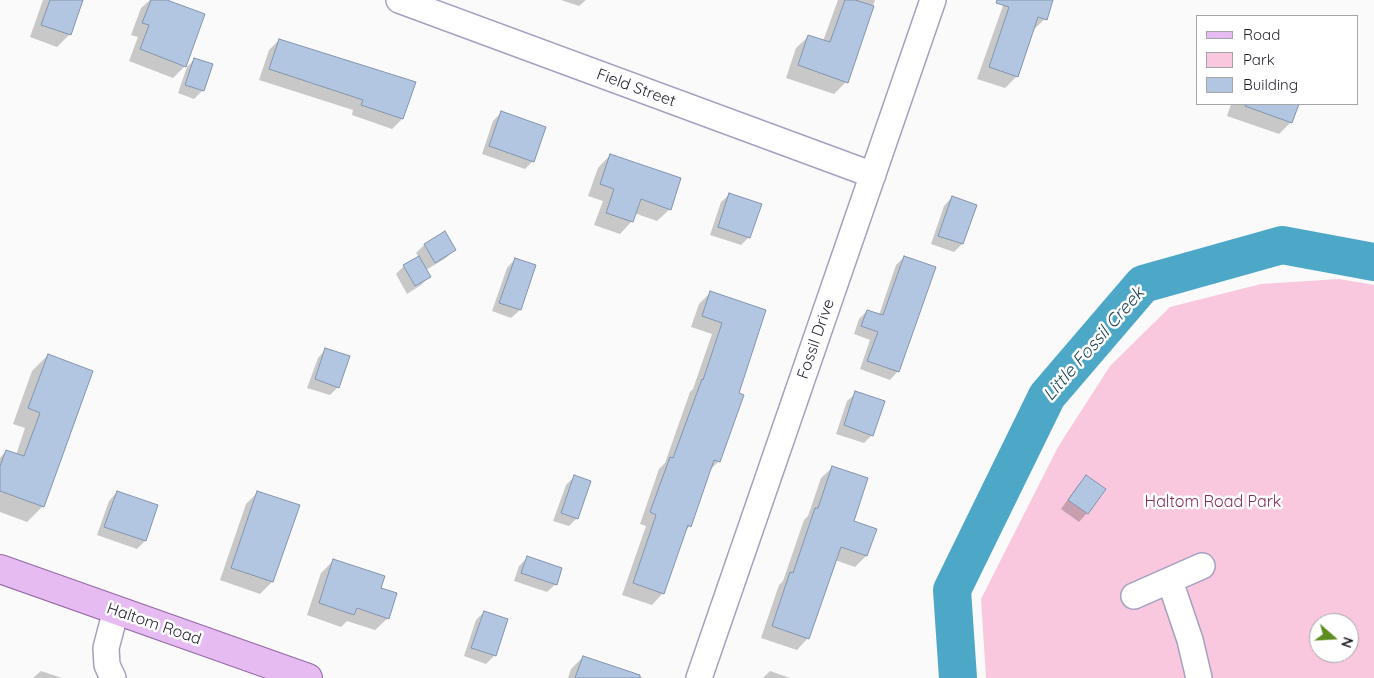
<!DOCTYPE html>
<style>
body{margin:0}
#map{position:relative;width:1374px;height:678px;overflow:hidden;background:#fafafa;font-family:Quicksand,sans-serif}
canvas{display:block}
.legend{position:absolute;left:1196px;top:15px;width:162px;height:90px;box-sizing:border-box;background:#fff;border:1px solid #a6a5aa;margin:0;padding:6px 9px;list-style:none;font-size:15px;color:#201f2b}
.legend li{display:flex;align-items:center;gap:10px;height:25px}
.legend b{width:25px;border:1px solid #a6a5aa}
.north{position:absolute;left:1309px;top:613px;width:50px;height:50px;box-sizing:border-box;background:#fff;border:1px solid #a6a5aa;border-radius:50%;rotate:109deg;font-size:14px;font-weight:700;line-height:20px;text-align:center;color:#201f2b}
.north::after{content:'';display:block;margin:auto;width:18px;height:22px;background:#5d8c1f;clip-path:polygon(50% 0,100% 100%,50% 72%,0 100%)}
</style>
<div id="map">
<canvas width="1374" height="678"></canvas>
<ul class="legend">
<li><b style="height:6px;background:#e5bbf1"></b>Road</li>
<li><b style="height:14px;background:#f9c7de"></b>Park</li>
<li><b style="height:14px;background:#b2c6e1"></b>Building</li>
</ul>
<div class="north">N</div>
</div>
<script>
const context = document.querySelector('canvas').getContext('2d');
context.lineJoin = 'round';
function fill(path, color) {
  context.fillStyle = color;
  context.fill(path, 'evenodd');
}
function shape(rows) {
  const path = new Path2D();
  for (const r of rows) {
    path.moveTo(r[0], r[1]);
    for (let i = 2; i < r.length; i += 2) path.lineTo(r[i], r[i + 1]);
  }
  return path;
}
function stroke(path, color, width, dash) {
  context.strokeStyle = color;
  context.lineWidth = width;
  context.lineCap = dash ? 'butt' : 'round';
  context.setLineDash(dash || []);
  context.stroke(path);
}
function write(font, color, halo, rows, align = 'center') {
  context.font = font + ' Quicksand,sans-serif';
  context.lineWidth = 5;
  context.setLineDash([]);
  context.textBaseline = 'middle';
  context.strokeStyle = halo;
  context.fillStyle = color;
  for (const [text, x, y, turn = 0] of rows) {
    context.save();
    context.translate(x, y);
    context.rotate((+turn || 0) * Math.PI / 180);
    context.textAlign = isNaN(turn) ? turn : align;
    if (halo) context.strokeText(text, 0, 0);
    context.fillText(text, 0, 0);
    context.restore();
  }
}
fill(shape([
 [1339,279,1374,285,1374,678,986,678,981,599,1058,447,1110,366,1170,307,1261,284],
 [1319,623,1349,623,1349,653,1319,653]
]), '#f9c7de');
fill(shape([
 [43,0,82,0,69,35,57,47,30,37],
 [150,0,164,0,185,66,173,78,129,61,138,37,131,35,141,8],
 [561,0,586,0,579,6],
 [838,0,875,0,846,82,834,94,786,78,796,48,809,36,823,41],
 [1005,0,1052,0,1045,19,1032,31,1017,76,1005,88,977,79],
 [279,40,402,119,392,129,352,115,353,110,259,80,269,50],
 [195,59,211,65,202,91,194,99,178,93,187,67],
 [1231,104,1298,104,1291,122,1279,134,1227,116],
 [501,113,533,161,525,169,482,154,493,121],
 [610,155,670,209,657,221,634,213,632,221,620,234,594,225,603,201,588,196,598,168],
 [730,194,749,237,741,245,710,235,721,202],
 [952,197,962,244,954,252,931,244,944,206],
 [444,233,454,250,446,258,426,270,429,277,421,285,407,294,396,274,404,266,419,257,416,253,424,245],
 [904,257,898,371,890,380,860,369,870,340,854,334,859,319,867,311,879,315,896,265],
 [515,259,520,310,511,318,492,311,507,268],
 [710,293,765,311,737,393,719,461,710,470,690,526,684,532,663,593,652,605,622,595,646,526,640,524,659,469,665,463,690,392,693,389,712,334,691,327,699,304],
 [326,349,338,387,330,395,307,388,318,358],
 [48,355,43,506,27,522,0,512,0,458,6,451,16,455,25,428,13,424,32,371],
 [856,393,872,435,864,443,836,434,847,401],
 [833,467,866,556,855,567,835,560,808,638,797,650,761,638,779,585,783,581,804,520,808,516,821,478],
 [574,477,577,518,569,526,553,521,566,485],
 [1086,477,1104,489,1087,513,1079,522,1061,509,1078,485],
 [117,492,145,541,137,549,97,535,109,501],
 [258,492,272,582,260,594,220,580,246,504],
 [527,558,556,584,547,592,514,581,519,566],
 [334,560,379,589,388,618,375,630,347,621,341,627,307,615,321,573],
 [484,612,507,620,494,656,486,664,464,656,476,620],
 [583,657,644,678,568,678,571,669],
 [41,671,62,678,33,678],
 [770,671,790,678,763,678]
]), '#0003');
stroke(shape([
 [958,678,952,590,1047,396,1143,284,1282,245,1374,262]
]), '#4da8c8', 38);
const building = shape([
 [50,0,83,0,71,35,41,25,50,0],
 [151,0,167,0,205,14,186,67,140,49,149,25,142,23,151,0],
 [845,0,855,0,874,6,848,83,798,65,808,35,830,42,845,0],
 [997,0,1053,0,1047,20,1038,17,1018,77,989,67,1009,7,996,3,997,0],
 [279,39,416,82,403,119,361,105,363,100,269,69,279,39],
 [194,58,213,64,204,91,185,85,194,58],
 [1245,104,1299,104,1292,123,1245,106,1245,104],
 [501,111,546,127,534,162,489,146,501,111],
 [610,154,681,178,671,210,641,199,633,222,606,213,614,189,600,184,610,154],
 [729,193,762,204,750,238,718,227,729,193],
 [952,196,977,205,963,244,938,236,952,196],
 [445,231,456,250,435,263,424,244,445,231],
 [419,256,431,277,415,286,403,265,419,256],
 [904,256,936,267,899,372,867,361,878,332,861,326,867,310,883,315,904,256],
 [515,258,536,265,521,310,499,303,515,258],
 [710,291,766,310,739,393,744,395,720,462,714,460,691,527,688,525,664,594,633,583,656,515,650,512,670,457,673,458,702,379,703,380,722,323,702,316,710,291],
 [325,348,350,356,339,388,315,379,325,348],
 [48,354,93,371,44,507,0,491,0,466,6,450,24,456,40,413,28,408,48,354],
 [855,391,885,401,873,436,844,425,855,391],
 [832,466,868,478,854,521,877,529,867,556,841,547,809,639,772,626,790,572,793,573,815,508,818,508,832,466],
 [574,475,591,481,578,519,561,513,574,475],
 [1086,475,1106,489,1088,514,1068,500,1086,475],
 [117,491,158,505,146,541,104,527,117,491],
 [257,491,300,505,273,582,231,568,257,491],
 [527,556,562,568,557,585,521,573,527,556],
 [333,559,385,576,381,588,397,593,389,619,357,608,354,615,319,603,333,559],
 [484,611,508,619,496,656,471,648,484,611],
 [583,656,640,675,640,678,575,678,583,656]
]);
fill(building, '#b2c6e1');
stroke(building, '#8295ae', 1);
const minor = shape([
 [399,0,873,175],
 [1170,581,1190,640,1199,678],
 [1134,596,1202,566],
 [113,678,107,665,106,648,116,610],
 [699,678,933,0]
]);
const major = shape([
 [0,569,308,678]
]);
stroke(minor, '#a2a1c0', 28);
stroke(major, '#9467a5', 30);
stroke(minor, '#fff', 25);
stroke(major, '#e5bbf1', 28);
write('16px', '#201f2b', '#fff', [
 ["Field Street",636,88,20],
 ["Fossil Drive",816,339,-71],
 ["Haltom Road",154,624,19]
]);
write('16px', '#822d5c', '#fff', [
 ["Haltom Road Park",1213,502]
]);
write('italic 18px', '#1e4655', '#fff', [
 ["Little Fossil Creek",1094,344,-49]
]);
</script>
